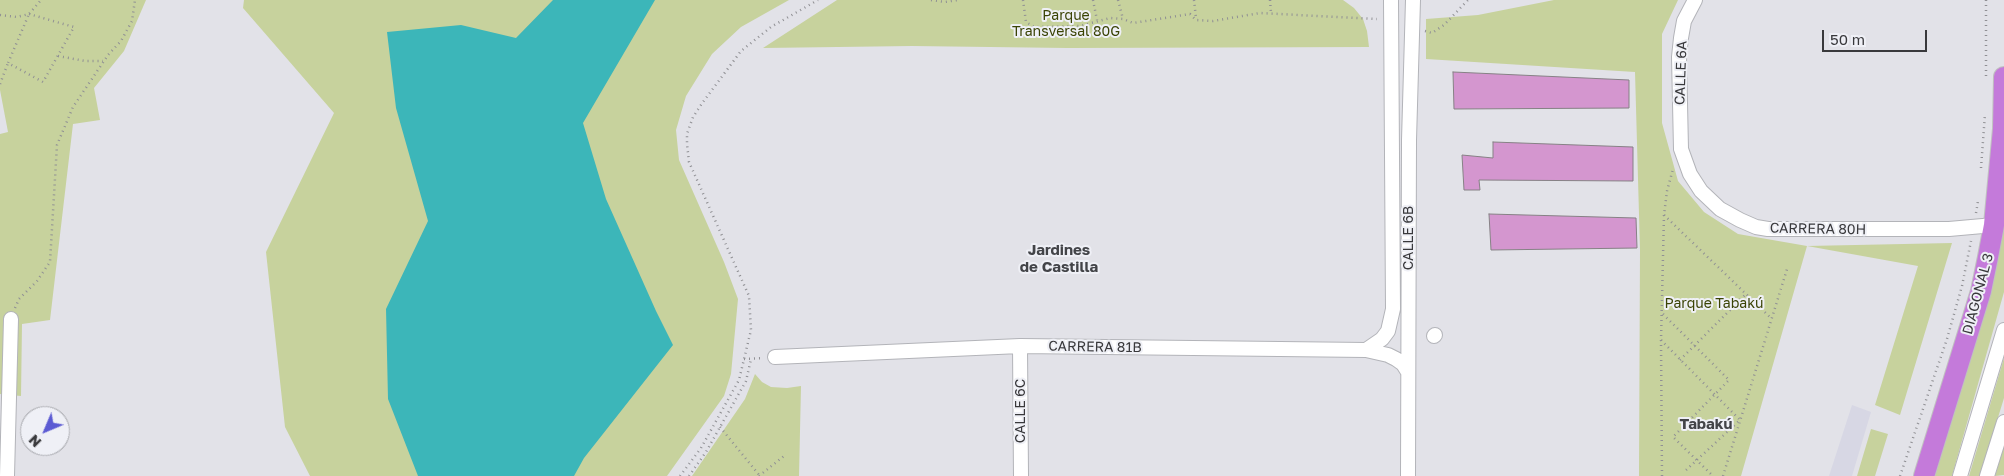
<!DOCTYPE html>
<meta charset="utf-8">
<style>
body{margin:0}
#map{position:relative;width:2004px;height:476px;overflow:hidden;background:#e2e2e8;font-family:"Golos Text",sans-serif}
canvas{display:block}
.north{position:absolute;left:20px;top:406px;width:50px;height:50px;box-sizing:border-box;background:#eff0f6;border:1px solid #a6a7ac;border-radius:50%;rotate:225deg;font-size:14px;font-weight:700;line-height:20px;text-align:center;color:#39393c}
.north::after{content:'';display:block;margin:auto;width:18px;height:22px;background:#5c5bd3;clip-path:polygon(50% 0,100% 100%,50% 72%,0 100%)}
.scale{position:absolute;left:1822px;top:30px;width:105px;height:22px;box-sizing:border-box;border:2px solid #39393c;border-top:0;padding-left:6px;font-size:15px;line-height:18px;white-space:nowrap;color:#39393c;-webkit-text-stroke:4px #eff0f6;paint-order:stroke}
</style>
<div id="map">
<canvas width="2004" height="476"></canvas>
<div class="north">N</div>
<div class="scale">50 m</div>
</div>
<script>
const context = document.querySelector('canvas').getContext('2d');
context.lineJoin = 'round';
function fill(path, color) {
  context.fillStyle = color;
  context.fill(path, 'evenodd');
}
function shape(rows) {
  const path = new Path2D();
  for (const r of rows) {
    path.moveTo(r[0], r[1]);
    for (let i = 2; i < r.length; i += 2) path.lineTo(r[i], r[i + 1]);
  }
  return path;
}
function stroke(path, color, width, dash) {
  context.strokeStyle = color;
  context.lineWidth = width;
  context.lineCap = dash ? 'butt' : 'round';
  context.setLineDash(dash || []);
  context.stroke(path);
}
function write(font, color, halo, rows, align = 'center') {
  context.font = font + ' "Golos Text",sans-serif';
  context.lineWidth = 4;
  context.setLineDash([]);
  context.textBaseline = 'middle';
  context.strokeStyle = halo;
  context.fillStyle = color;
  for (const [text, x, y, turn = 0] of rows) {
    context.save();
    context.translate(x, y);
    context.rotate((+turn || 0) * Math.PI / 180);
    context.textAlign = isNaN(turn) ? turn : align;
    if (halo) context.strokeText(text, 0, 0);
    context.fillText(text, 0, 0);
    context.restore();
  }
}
fill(shape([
 [1852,405,1871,412,1852,476,1829,476]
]), '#d7d7e4');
fill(shape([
 [0,0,146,0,124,51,94,88,100,120,73,124,50,320,22,324,21,396,0,394,0,134,8,132,0,90],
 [244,0,789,0,741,27,712,54,686,96,676,130,679,160,724,262,738,299,731,374,724,396,667,476,310,476,285,427,266,252,334,113,243,8],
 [837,0,1343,0,1354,8,1363,19,1367,31,1369,47,1068,48,912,46,763,48],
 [1554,0,1678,0,1662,34,1662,123,1678,181,1704,212,1738,234,1807,246,1952,243,1900,415,1875,405,1918,266,1807,246,1741,476,1639,476,1640,250,1635,72,1426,59,1426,19,1478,15],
 [2004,227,2004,292,1952,476,1935,476,1988,298],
 [2004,358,2004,398,1980,476,1969,476],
 [755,374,762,382,771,387,787,388,801,386,799,476,692,476,745,399],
 [1871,429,1888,434,1875,476,1857,476],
 [2004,446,2004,475,1995,476]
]), '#c7d29d');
fill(shape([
 [553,0,655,0,583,123,606,199,656,311,673,345,584,458,574,476,418,476,388,399,386,309,428,221,396,108,387,32,461,25,516,38]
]), '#3cb6b9');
const building = shape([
 [1453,72,1629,80,1629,108,1454,109,1453,72],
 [1493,142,1633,147,1633,181,1479,180,1480,190,1464,190,1462,155,1493,158,1493,142],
 [1489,214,1636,218,1637,248,1491,250,1489,214]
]);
fill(building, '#d496cf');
stroke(building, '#868185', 1);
const minor = shape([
 [1695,0,1684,21,1681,38,1679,57,1681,149,1690,174,1701,191,1720,209,1740,220,1756,227,1768,229,1949,229,1994,225],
 [1434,336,1435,335],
 [1020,346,1021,476],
 [1366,350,1382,339,1388,331,1393,309,1391,1],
 [775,357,1020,346,1366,350,1388,355,1396,359,1403,364,1408,372],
 [7,476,11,319],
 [1408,476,1409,140,1413,0],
 [1960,476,2004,330],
 [1987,476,2004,422]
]);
const highway = shape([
 [1924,476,1981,291,1988,257,1994,225,2003,129,2004,77]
]);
stroke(minor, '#b3b4b9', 16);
stroke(highway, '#c0c0c1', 22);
stroke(shape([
 [931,0,945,2,958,0],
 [1023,0,1026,22,1034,27,1080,26,1110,18,1123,19,1133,23,1190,14,1196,20,1213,21,1260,13,1377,19],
 [1093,0,1097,20],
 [1118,0,1123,19],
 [1194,0,1196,18],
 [1270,0,1271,13],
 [1986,0,1986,76],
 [29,14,74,27,43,82,8,63,29,14],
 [0,15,17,17,29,14,41,0],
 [1425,31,1432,33,1444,25,1468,0],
 [58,56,85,61,103,61],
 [0,84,8,63],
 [1981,168,1985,114],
 [1976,213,1978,201],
 [1664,215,1772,319],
 [15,308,19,299,37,281,50,262,57,145,73,107,108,55,121,41,132,21,135,0],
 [1663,314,1729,380,1673,437,1713,476],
 [1661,340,1740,420,1685,471],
 [744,359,763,358],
 [1680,360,1746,294],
 [720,427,760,476],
 [680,476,701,448,739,380,751,330,749,296,689,162,687,144,687,134,693,117,703,102,741,51,771,27,818,0],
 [689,476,706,452,746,381,751,359],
 [759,476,784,456],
 [1662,476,1661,340,1664,215,1667,191,1673,169],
 [1723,476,1788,266],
 [1900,476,1947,339,1962,286,1971,241]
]), '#909094', 2.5, [1, 4]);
stroke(minor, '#fff', 14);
stroke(highway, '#c47ada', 20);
write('14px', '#3a4304', '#eff0f6', [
 ["Parque",1066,16],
 ["Transversal 80G",1066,32],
 ["Parque Tabakú",1714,304]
]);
write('14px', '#39393c', '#eff0f6', [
 ["CALLE 6A",1681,73,-88],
 ["CARRERA 80H",1818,229,1],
 ["CALLE 6B",1409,238,-90],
 ["DIAGONAL 3",1978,294,-75],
 ["CARRERA 81B",1095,347,1],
 ["CALLE 6C",1021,411,-90]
]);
write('bold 15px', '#434448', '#eff0f6', [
 ["Jardines",1059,250],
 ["de Castilla",1059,267],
 ["Tabakú",1706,424]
]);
</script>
